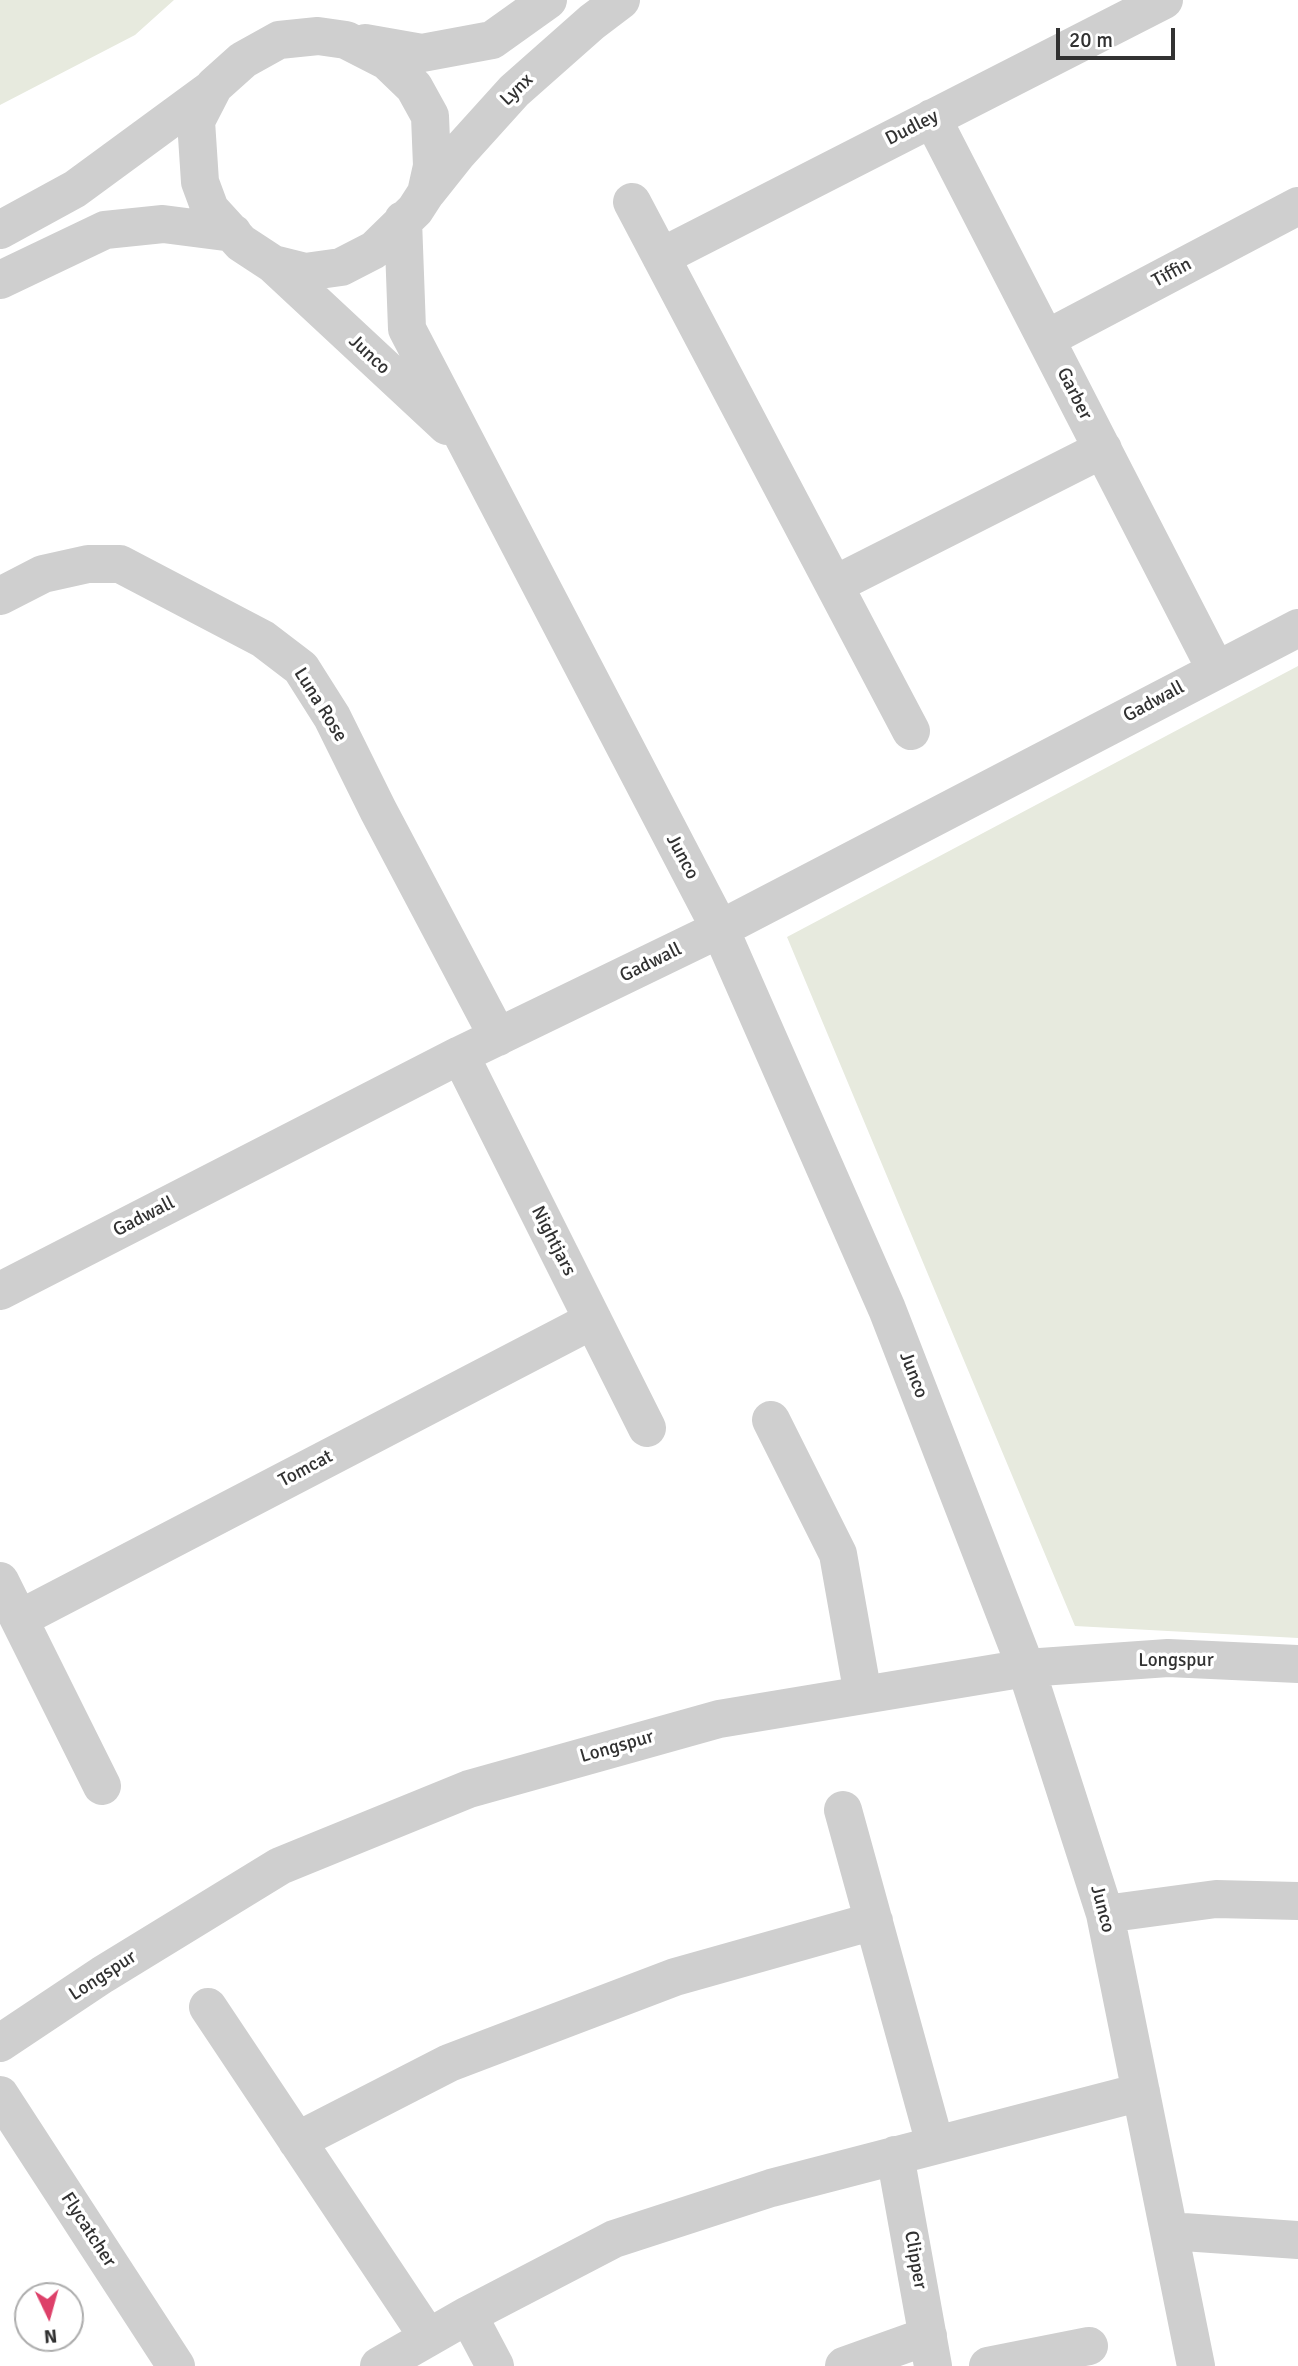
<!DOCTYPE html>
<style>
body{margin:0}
#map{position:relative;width:1298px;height:2366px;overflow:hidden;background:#fff;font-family:Signika,sans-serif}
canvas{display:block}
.north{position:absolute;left:14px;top:2282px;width:70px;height:70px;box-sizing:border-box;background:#fff;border:2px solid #adadad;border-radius:50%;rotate:175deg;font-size:19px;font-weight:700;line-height:28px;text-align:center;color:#323232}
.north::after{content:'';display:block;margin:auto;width:24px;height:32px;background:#dd4069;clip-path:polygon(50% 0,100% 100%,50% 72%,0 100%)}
.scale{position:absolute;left:1056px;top:28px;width:119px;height:32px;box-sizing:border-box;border:4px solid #323232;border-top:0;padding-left:9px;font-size:21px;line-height:24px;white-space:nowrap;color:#323232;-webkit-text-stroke:5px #fff;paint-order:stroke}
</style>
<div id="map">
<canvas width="1298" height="2366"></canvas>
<div class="north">N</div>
<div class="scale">20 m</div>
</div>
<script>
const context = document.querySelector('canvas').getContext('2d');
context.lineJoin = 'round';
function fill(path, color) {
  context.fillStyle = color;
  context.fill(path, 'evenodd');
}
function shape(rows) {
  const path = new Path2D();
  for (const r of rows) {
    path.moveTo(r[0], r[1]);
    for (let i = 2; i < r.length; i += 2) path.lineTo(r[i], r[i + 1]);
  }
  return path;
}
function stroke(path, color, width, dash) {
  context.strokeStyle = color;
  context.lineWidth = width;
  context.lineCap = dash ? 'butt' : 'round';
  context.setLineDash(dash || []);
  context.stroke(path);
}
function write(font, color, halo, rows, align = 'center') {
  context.font = font + ' Signika,sans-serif';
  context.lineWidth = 7;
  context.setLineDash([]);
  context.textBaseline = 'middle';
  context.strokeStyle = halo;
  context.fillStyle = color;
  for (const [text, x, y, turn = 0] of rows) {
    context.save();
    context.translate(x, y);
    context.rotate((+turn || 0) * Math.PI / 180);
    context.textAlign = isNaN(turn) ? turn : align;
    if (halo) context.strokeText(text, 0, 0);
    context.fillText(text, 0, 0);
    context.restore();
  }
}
fill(shape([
 [0,0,174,0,135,35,0,105],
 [1298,666,1298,1638,1075,1626,787,937]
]), '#e7eade');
stroke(shape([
 [318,36,346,40,387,61,414,87,430,116,432,166,426,193,415,210,374,250,341,267,305,272,273,264,241,243,210,209,200,182,196,121,214,86,243,60,279,40,318,36],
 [365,43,422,53,492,40,548,0],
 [932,118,1216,670],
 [427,192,458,153,514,91,592,22,621,0],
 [632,202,911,731],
 [403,220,407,329,720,929,887,1309,1026,1668,1105,1914,1196,2366],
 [0,230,75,189,210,90],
 [661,257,1164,0],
 [273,264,447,426],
 [0,280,105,230,163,224,233,233],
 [1046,339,1298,206],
 [834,585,1103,449],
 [0,596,43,574,88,564,120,564,263,639,301,668,332,717,378,810,498,1037],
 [460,1055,647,1428],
 [0,1291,460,1055,720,929,1298,628],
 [771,1420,838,1554,863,1695],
 [0,1581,102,1786],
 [19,1619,593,1320],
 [843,1810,935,2144],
 [1105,1914,1216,1899,1298,1901],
 [208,2007,428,2337],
 [0,2043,102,1975,280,1866,469,1789,719,1719,1026,1668,1168,1658,1298,1664],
 [0,2095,176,2366],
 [297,2141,449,2063,675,1977,874,1921],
 [895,2155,933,2366],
 [1169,2231,1298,2240],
 [468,2315,495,2366],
 [379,2366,468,2315,614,2239,771,2188,1141,2092],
 [844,2366,928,2336],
 [988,2366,1089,2346]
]), '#cfcfcf', 38);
write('19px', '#323232', '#fff', [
 ["Lynx",517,90,-44],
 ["Dudley",912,128,-27],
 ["Tiffin",1172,273,-28],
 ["Junco",369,355,43],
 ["Garber",1074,394,63],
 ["Gadwall",1154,702,-28],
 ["Luna Rose",320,705,58],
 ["Junco",682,857,62],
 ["Gadwall",651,963,-26],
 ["Gadwall",144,1217,-27],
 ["Nightjars",553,1241,63],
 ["Junco",913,1375,69],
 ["Tomcat",306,1469,-28],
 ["Longspur",1176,1661],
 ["Longspur",617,1747,-16],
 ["Junco",1102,1909,75],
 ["Longspur",103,1976,-33],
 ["Flycatcher",88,2230,57],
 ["Clipper",915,2260,80]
]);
</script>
